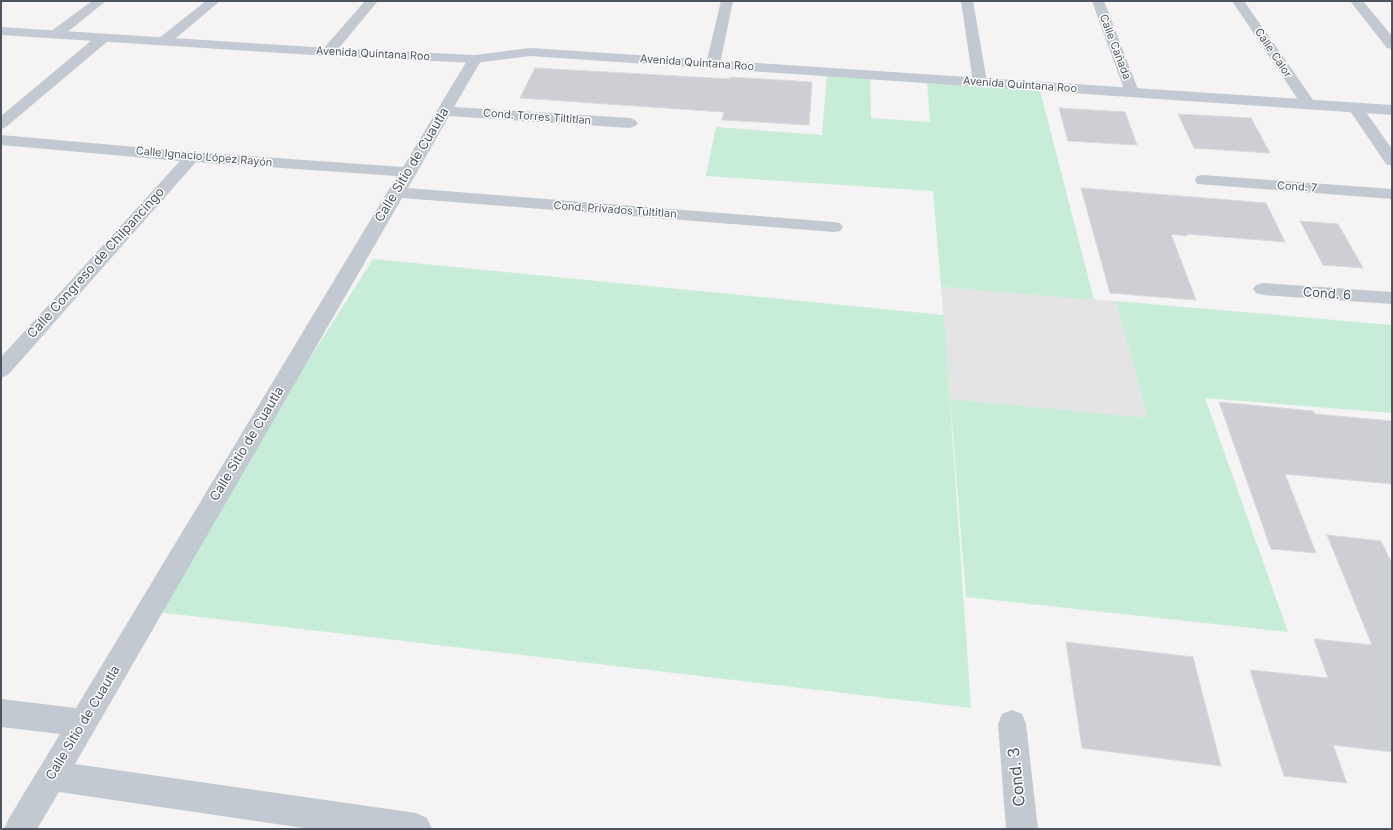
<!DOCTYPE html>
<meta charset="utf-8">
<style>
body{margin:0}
#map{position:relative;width:1393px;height:830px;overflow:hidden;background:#f5f3f3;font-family:Inter,sans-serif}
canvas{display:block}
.frame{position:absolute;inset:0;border:2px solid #4c555f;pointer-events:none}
</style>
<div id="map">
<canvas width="1393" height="830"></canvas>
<div class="frame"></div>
</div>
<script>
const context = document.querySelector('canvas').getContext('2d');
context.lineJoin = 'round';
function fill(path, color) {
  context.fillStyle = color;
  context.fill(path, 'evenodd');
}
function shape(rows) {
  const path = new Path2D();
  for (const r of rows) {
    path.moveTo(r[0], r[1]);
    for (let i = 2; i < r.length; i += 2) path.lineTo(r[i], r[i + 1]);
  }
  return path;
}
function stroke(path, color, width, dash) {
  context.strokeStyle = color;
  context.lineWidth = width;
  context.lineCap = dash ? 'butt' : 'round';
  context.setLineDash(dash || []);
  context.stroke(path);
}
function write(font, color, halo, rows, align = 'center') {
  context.font = font + ' Inter,sans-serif';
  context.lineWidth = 3;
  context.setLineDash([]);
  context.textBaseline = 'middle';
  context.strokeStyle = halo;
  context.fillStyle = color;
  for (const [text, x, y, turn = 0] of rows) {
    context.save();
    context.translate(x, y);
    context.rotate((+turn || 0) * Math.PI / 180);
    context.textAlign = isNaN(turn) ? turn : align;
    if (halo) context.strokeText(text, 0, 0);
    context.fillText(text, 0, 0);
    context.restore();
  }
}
fill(shape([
 [941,287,1116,301,1149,419,950,399]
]), '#e5e4e4');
fill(shape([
 [827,73,870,75,871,118,930,122,927,81,1040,90,1094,300,941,287,933,191,706,176,716,127,822,135],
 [373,259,944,315,971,708,149,611],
 [1116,301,1392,325,1392,413,1205,398,1288,632,966,597,950,399,1148,418]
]), '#c7edd8');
const building = shape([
 [535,68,730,79,730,77,812,82,809,125,722,120,724,112,520,98,535,68],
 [1059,108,1125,112,1137,145,1068,141,1059,108],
 [1178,114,1251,118,1270,153,1194,148,1178,114],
 [1081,188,1266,203,1285,242,1187,234,1187,236,1171,234,1196,300,1110,293,1081,188],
 [1300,221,1338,224,1363,268,1323,265,1300,221],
 [1219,402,1313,411,1315,414,1392,421,1392,484,1285,474,1316,553,1271,549,1219,402],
 [1327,535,1381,541,1392,564,1392,752,1333,745,1347,783,1284,776,1250,670,1328,678,1314,639,1372,645,1327,535],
 [1066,642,1193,657,1221,766,1082,748,1066,642]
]);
fill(building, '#cdcfd4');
stroke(building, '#d7d9dd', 1);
fill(shape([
 [92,1,106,1,60,38,50,38,48,35,50,32,92,1],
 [206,1,220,1,169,44,164,45,159,44,157,41,159,38,206,1],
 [365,1,378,1,333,55,328,56,323,55,321,52,323,49,365,1],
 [721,1,733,1,720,64,718,67,713,68,708,67,706,64,721,1],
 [961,1,973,1,987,82,985,85,980,86,975,85,973,82,961,1],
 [1092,1,1104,1,1139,92,1137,95,1132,96,1127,95,1125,92,1092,1],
 [1232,1,1244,1,1316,104,1313,107,1308,109,1303,107,1232,1],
 [1350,1,1363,1,1392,36,1392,49,1387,48,1350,1],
 [103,34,108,35,110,38,108,41,6,127,1,129,1,116,98,35,103,34],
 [475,55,480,56,482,59,454,107,630,118,635,120,638,123,635,126,630,128,449,116,408,188,834,222,840,223,843,227,840,231,834,232,402,198,75,764,416,813,427,818,432,829,310,829,59,792,37,829,4,829,9,818,60,734,1,727,1,699,76,708,397,176,196,162,8,375,1,378,1,357,180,161,1,145,1,135,192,152,403,167,468,59,470,56,475,55],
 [1356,103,1361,105,1392,149,1392,166,1386,164,1348,108,1351,105,1356,103],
 [1203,175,1392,189,1392,199,1197,184,1195,180,1197,176,1203,175],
 [1263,283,1392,292,1392,304,1263,295,1256,293,1253,289,1256,285,1263,283],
 [1012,710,1022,714,1026,724,1038,829,1006,829,998,724,1002,714,1012,710]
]), '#c2c9d0');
fill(shape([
 [1,27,328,48,475,55,530,48,1392,105,1392,115,530,56,475,63,328,56,1,35,1,27]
]), '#c3cad4');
write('11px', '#4c555f', '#fff', [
 ["Calle Cañada",1115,47,69],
 ["Calle Calor",1273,53,56],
 ["Avenida Quintana Roo",373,54,3],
 ["Avenida Quintana Roo",697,63,4],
 ["Avenida Quintana Roo",1020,85,4],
 ["Cond. Torres Tiltitlan",537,117,4],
 ["Calle Ignacio López Rayón",204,157,5],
 ["Cond. 7",1297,187,4],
 ["Cond. Privados Tultitlan",615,210,4]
]);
write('13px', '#4c555f', '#fff', [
 ["Calle Sitio de Cuautla",412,165,-59],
 ["Calle Congreso de Chilpancingo",96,263,-48],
 ["Cond. 6",1327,294,4],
 ["Calle Sitio de Cuautla",247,444,-59],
 ["Calle Sitio de Cuautla",83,723,-59]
]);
write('16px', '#4c555f', '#fff', [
 ["Cond. 3",1017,777,-96]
]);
</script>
